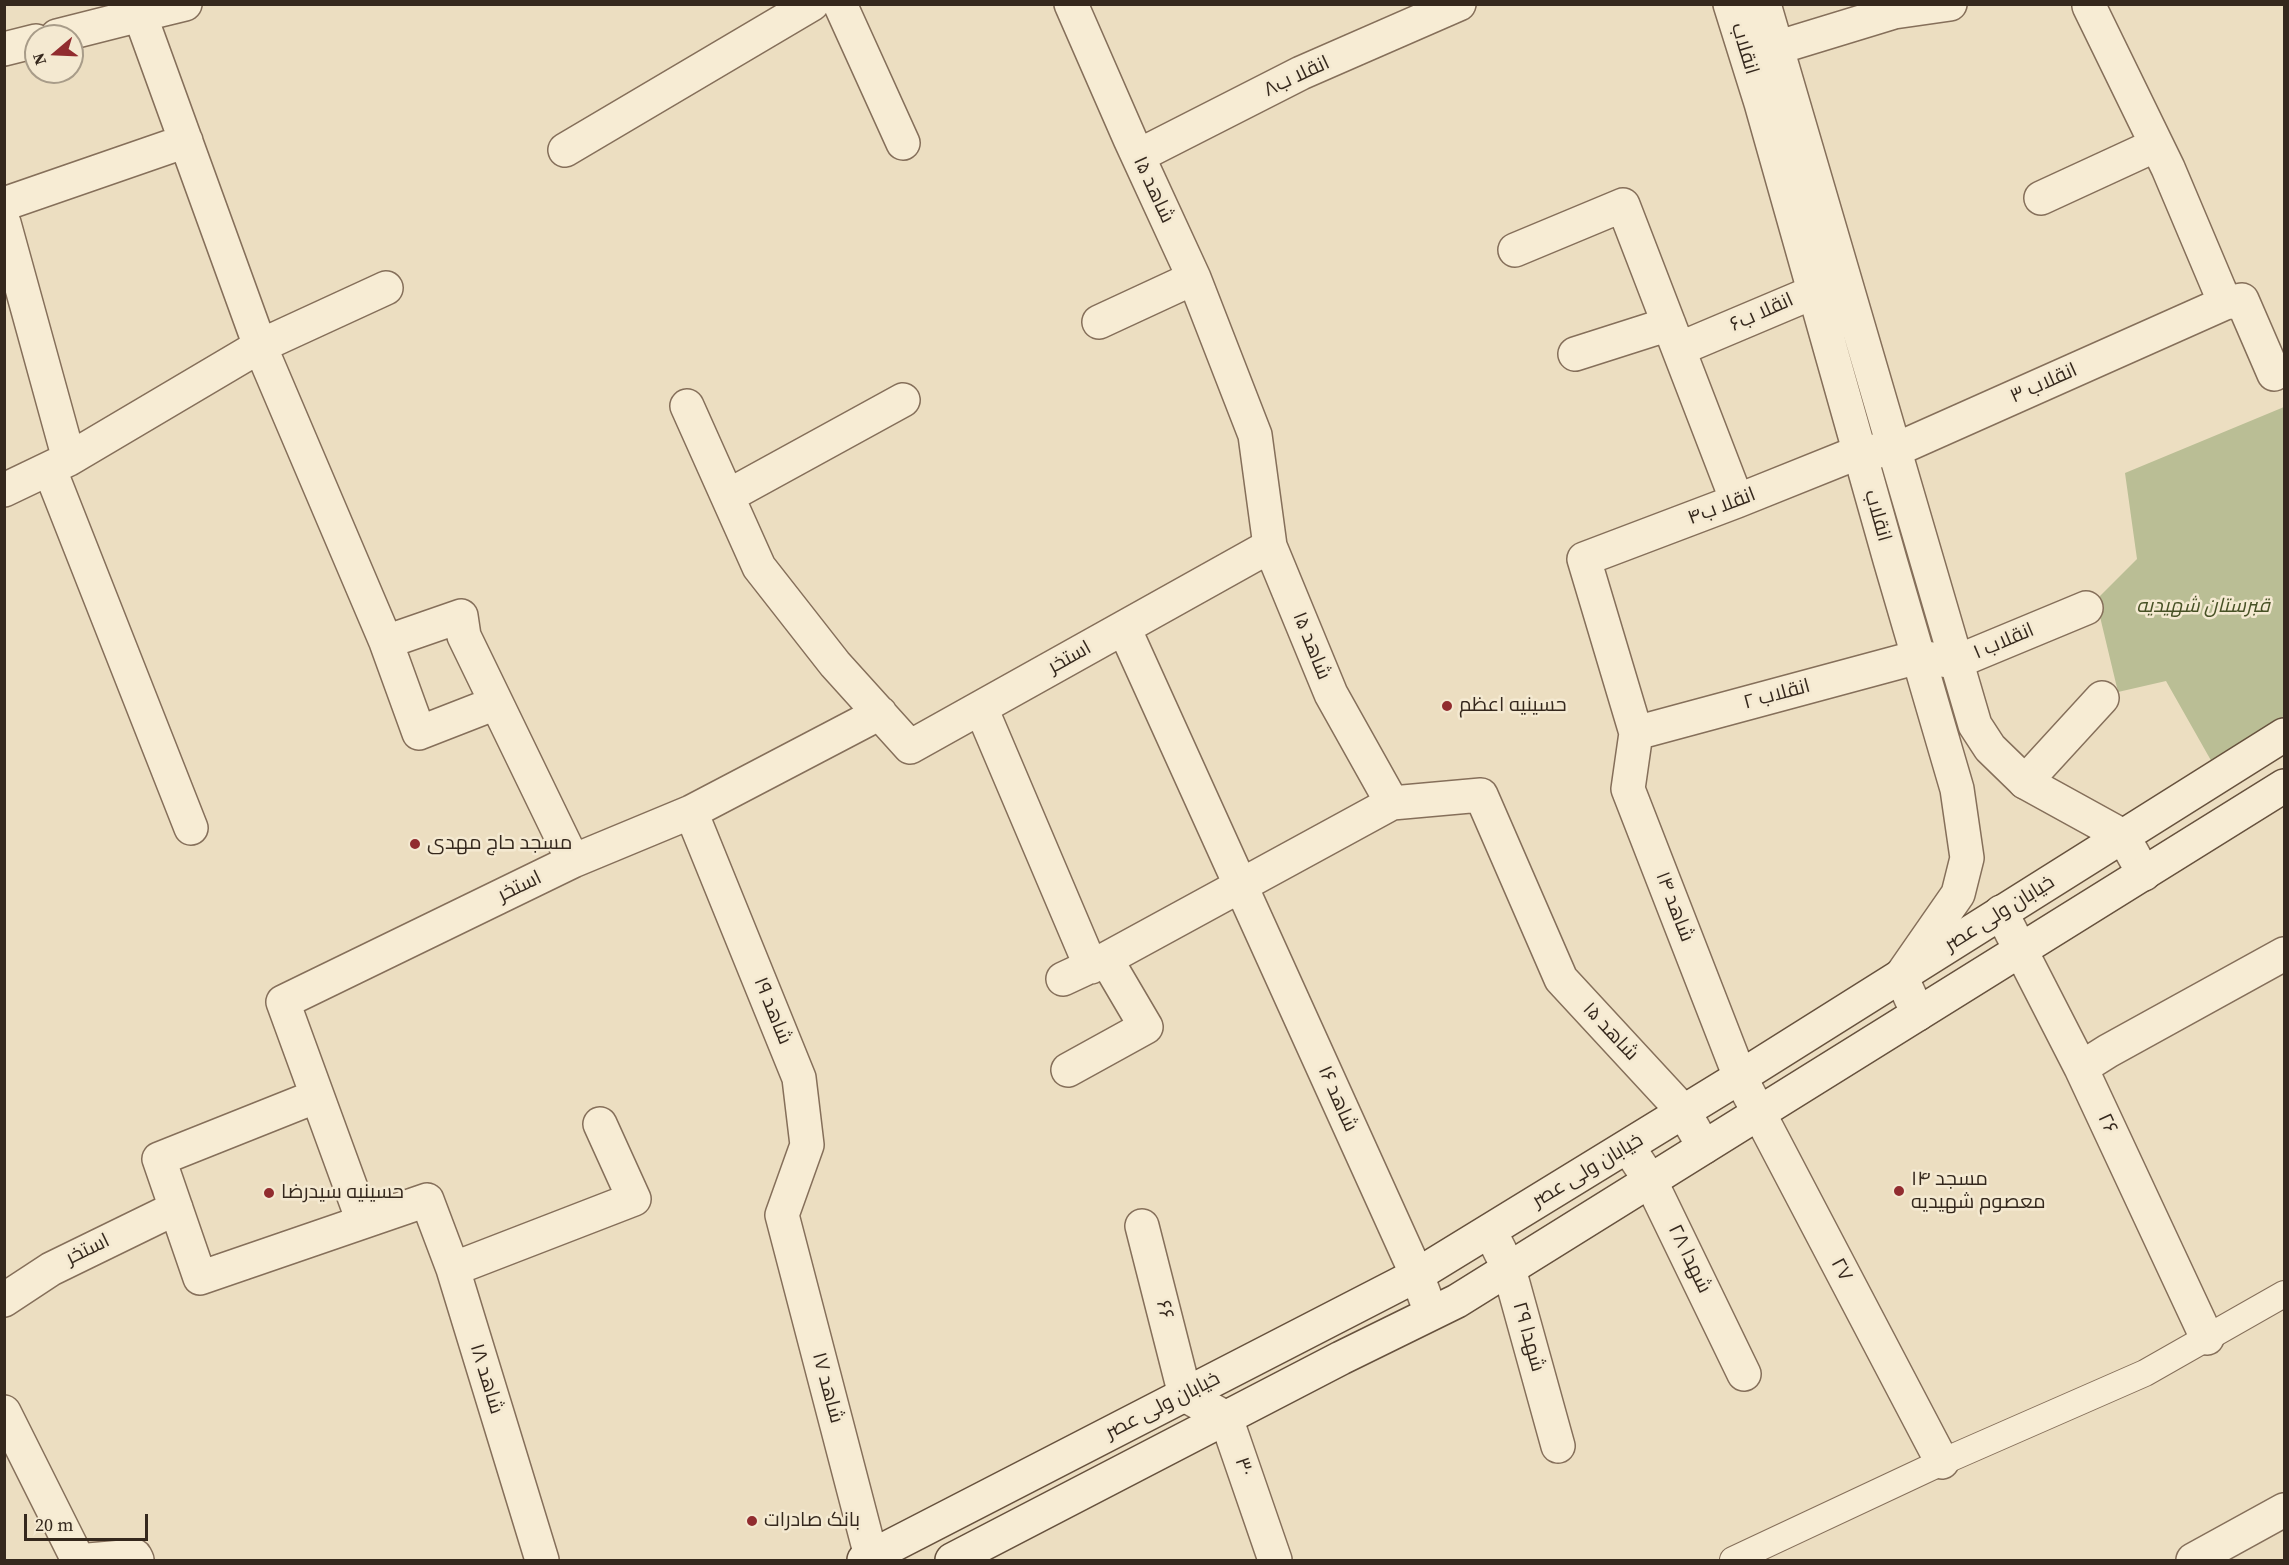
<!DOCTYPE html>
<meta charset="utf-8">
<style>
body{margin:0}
#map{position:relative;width:2289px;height:1565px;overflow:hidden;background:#ecdec1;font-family:"Source Serif 4",serif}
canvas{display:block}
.frame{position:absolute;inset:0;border:6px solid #35281d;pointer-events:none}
.north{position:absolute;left:24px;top:24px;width:60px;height:60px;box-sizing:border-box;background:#f4e9d1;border:2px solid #a89c89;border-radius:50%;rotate:251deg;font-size:16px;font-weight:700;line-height:24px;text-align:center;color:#35281d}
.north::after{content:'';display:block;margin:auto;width:21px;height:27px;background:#912c2f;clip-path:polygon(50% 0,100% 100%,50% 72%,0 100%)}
.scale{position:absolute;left:24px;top:1514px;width:124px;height:27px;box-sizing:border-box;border:3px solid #35281d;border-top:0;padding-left:8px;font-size:18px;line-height:21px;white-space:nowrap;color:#35281d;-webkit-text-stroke:4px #f4e9d1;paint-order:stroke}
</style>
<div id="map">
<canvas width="2289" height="1565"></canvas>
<div class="frame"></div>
<div class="north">N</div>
<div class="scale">20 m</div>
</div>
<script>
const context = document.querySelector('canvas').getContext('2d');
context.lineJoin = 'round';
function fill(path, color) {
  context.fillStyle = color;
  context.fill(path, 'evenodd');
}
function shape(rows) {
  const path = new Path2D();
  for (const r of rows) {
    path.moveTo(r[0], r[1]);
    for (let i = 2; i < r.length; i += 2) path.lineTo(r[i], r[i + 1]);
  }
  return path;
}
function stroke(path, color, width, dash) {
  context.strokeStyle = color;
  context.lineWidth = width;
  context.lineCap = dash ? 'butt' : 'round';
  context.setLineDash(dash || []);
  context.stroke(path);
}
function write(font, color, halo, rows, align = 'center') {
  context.font = font + ' "Source Serif 4",Cairo,serif';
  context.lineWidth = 5;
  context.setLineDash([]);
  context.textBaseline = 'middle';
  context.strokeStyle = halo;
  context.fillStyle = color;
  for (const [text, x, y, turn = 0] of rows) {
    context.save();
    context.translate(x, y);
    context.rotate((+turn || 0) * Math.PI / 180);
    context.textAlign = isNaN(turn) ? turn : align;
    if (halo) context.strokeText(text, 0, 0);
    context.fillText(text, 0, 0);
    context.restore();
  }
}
fill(shape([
 [2284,407,2284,716,2213,764,2166,681,2118,692,2096,600,2137,559,2125,473]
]), '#babe95');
const service = shape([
 [1733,1560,1942,1462,2145,1373,2284,1294]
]);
const minor = shape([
 [185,4,140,15,260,346,386,642,461,616,464,636,573,861],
 [840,4,903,143],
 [1071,4,1130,139,1194,278,1255,435,1270,546,1331,694,1392,803,1481,795,1561,979,1684,1112,1704,1147],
 [2089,6,2168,168,2225,303,2242,300,2274,374],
 [57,36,140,15],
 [1776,48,1894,12,1950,4],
 [4,49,36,41],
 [565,150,812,4],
 [1138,156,1301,73,1459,4],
 [2041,198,2156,145],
 [4,204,186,141],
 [4,223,69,459],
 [1515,250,1623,205,1737,501],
 [1099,322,1194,278],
 [1679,349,1840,281],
 [1575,354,1669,324],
 [687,406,759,567,835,664,910,747,1270,546],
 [50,470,191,828],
 [4,490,69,459,260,346,386,288],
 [728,496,903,400],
 [1124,628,1417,1275,1431,1313],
 [386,642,419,733,496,703],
 [981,708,1091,967],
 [1636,733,1918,657,1956,662,2086,608],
 [2025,782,2102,698],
 [691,812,799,1078,807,1145,782,1215,872,1560],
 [2001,912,2081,1068,2207,1338],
 [1063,979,1106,959,1392,803],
 [2081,1068,2108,1051,2284,954],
 [1068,1070,1146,1027,1106,959],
 [317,1096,159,1159,200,1278,427,1200,453,1269,542,1560],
 [1628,1147,1650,1180,1744,1374],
 [363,1221,283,1002,573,861,691,812,880,713],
 [1142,1226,1185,1395,1226,1418,1275,1560],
 [1490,1231,1509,1269,1558,1446],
 [453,1269,634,1199,600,1124],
 [4,1300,51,1269,176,1208],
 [4,1412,78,1560],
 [1942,1462,1740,1077,1628,789,1636,733,1584,559,1737,501,1859,452,1895,450,2225,303],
 [88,1560,135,1556,137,1560],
 [2193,1560,2284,1510]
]);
const tertiary = shape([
 [1730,4,1761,103,1890,560,1957,789,1967,858,1958,894,1901,976,1918,1014],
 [1764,4,1975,725,1990,748,2025,782,2123,836,2144,874]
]);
const secondary = shape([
 [864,1560,1417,1275,1740,1077,2284,735],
 [952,1560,1341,1358,1457,1301,2284,786]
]);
stroke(service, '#856f5a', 28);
stroke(minor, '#856f5a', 36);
stroke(tertiary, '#856f5a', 36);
stroke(secondary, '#66513d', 36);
stroke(service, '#f7ecd4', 26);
stroke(minor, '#f7ecd4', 33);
stroke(tertiary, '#f7ecd4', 33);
stroke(secondary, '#f7ecd4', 33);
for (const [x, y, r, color] of [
 [1447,706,6,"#912c2f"],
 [415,844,6,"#912c2f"],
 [1899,1191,6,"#912c2f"],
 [269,1193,6,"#912c2f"],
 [752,1521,6,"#912c2f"]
]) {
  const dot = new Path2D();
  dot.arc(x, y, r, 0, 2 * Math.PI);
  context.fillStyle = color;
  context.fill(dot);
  stroke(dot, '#f4e9d1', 2);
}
write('20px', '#35281d', '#f4e9d1', [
 ["انقلاب",1744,49,73],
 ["انقلا ب۸",1297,77,-25],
 ["شاهد ۱۵",1153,190,65],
 ["انقلا ب۶",1762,313,-24],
 ["انقلاب ۳",2044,384,-24],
 ["انقلا ب۴",1722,507,-21],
 ["انقلاب",1877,516,74],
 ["انقلاب ۱",2004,642,-23],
 ["شاهد ۱۵",1311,646,68],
 ["استخر",1070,658,-29],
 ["انقلاب ۲",1777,695,-15],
 ["استخر",520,887,-26],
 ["شاهد ۱۴",1674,907,69],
 ["خیابان ولی عصر",2000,914,-32],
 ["شاهد ۱۹",772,1011,68],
 ["شاهد ۱۵",1610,1032,47],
 ["شاهد ۱۶",1337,1099,66],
 ["۲۶",2107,1124,65],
 ["خیابان ولی عصر",1588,1171,-31],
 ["استخر",88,1250,-26],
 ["شهدا ۲۸",1689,1259,64],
 ["۲۷",1841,1270,62],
 ["۶۶",1164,1310,76],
 ["شهدا ۲۹",1528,1337,74],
 ["شاهد ۱۸",486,1379,73],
 ["شاهد ۱۷",827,1388,75],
 ["خیابان ولی عصر",1163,1406,-27],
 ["۳۰",1243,1467,71]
]);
write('italic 20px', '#475125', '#f4e9d1', [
 ["قبرستان شهیدیه",2203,607]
]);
write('20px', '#35281d', '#f4e9d1', [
 ["حسینیه اعظم",1459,706],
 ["مسجد حاج مهدی",427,844],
 ["مسجد ۱۴",1911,1180],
 ["معصوم شهیدیه",1911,1203],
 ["حسینیه سیدرضا",281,1193],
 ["بانک صادرات",764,1521]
], 'left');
</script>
